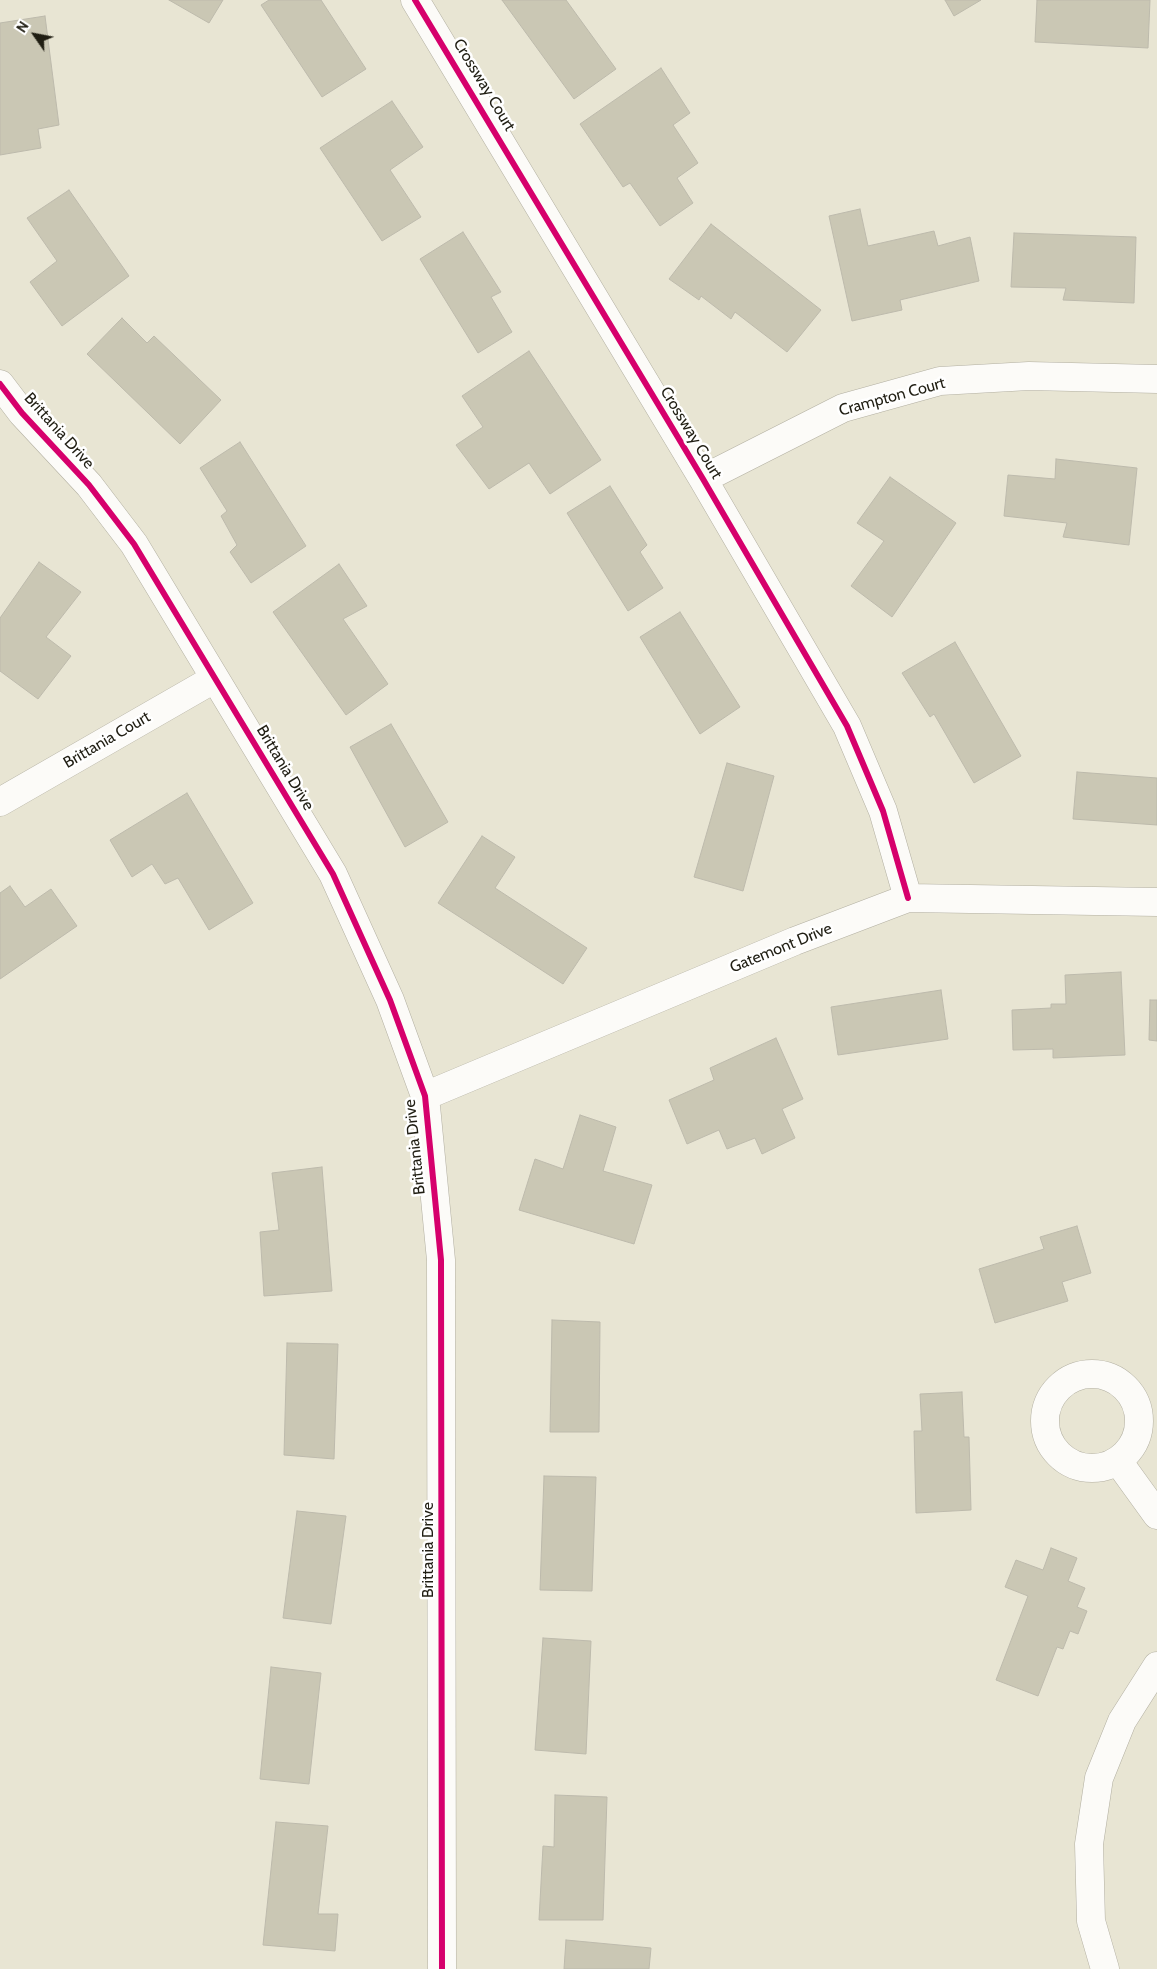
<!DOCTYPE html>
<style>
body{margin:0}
#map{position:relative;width:1157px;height:1969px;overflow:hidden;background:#e8e5d3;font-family:Cabin,sans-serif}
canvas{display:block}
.north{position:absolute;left:10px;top:10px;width:50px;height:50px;-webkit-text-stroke:4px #fff;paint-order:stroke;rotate:303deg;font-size:14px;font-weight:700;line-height:20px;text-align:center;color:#201e13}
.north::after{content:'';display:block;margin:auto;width:18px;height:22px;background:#201e13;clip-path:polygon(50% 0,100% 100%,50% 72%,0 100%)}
</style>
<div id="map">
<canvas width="1157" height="1969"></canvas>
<div class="north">N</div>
</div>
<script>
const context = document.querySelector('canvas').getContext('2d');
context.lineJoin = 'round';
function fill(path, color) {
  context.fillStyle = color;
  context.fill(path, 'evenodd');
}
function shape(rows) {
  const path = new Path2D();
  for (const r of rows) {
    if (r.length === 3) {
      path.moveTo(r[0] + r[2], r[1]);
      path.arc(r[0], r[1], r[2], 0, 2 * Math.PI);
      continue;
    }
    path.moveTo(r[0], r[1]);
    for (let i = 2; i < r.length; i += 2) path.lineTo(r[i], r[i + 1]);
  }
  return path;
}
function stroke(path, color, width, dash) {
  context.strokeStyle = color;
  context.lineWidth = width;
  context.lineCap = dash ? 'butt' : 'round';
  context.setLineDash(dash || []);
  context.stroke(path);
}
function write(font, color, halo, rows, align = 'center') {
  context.font = font + ' Cabin,sans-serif';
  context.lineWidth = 5;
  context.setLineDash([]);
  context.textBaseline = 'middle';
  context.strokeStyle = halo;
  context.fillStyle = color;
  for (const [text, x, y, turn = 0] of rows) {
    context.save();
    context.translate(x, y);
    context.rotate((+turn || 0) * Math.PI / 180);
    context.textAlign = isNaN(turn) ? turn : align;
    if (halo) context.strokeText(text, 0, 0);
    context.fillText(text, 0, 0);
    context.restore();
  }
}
const building = shape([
 [169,0,223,0,209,23,169,0],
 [269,0,321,0,366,69,322,97,261,5,269,0],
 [502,0,566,0,616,69,574,99,502,0],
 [945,0,981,0,954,16,945,0],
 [1037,0,1150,0,1148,48,1035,42,1037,0],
 [45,16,59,125,38,129,41,148,0,155,0,23,45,16],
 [661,68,690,113,673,125,698,163,677,178,693,203,660,226,630,183,623,187,580,124,661,68],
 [392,101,423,147,390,170,421,217,382,241,320,148,392,101],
 [69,190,129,276,62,326,30,282,57,261,27,218,69,190],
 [860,209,868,246,934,231,938,246,970,237,979,281,900,300,902,310,852,321,829,216,860,209],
 [711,224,821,310,787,352,735,312,731,319,701,296,699,300,669,279,711,224],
 [463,232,501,292,491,297,512,332,478,353,420,259,463,232],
 [1014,233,1136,237,1134,303,1063,300,1066,288,1011,287,1014,233],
 [122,318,147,343,154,336,221,400,180,444,87,354,122,318],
 [529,351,601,460,550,494,529,463,489,489,456,445,483,427,462,396,529,351],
 [240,442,306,546,251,583,230,552,237,545,221,516,227,511,200,468,240,442],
 [1056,459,1137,468,1129,545,1063,537,1067,523,1004,516,1008,475,1055,479,1056,459],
 [890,477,956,523,892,617,851,586,884,541,857,523,890,477],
 [610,486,647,545,640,552,663,588,628,611,567,513,610,486],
 [39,562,81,592,46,637,71,656,38,699,0,671,0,618,39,562],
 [339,564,367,606,343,619,388,684,346,715,273,612,339,564],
 [680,612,740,707,700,734,640,637,680,612],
 [955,642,1021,756,974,783,934,714,930,717,902,673,955,642],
 [391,724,448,822,405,847,350,747,391,724],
 [727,763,774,776,743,891,694,877,727,763],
 [1077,772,1157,778,1157,825,1073,819,1077,772],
 [187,793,253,903,209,930,178,878,165,884,152,864,132,877,110,840,187,793],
 [482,836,515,857,495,888,587,948,563,984,438,903,482,836],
 [10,886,25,907,51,889,77,926,0,979,0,893,10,886],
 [1121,972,1125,1055,1053,1058,1053,1049,1013,1050,1012,1010,1051,1008,1051,1004,1066,1004,1065,975,1121,972],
 [941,990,948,1039,838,1055,831,1007,941,990],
 [1150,1000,1157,1000,1157,1041,1149,1040,1150,1000],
 [776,1038,803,1099,782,1109,795,1138,762,1154,755,1138,727,1149,719,1130,687,1144,669,1100,714,1080,710,1068,776,1038],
 [580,1115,616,1127,603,1171,652,1185,634,1244,519,1210,535,1159,563,1169,580,1115],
 [322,1167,332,1291,264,1296,260,1232,279,1230,272,1173,322,1167],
 [1077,1226,1091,1273,1062,1282,1068,1301,995,1323,979,1269,1044,1249,1040,1237,1077,1226],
 [552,1320,600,1322,599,1432,550,1432,552,1320],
 [287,1343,338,1344,334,1459,284,1455,287,1343],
 [962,1392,964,1437,969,1437,971,1510,916,1513,914,1431,922,1431,920,1394,962,1392],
 [544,1476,596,1477,592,1591,540,1590,544,1476],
 [297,1511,346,1516,331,1624,283,1618,297,1511],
 [1051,1548,1077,1558,1068,1581,1085,1588,1077,1607,1087,1611,1078,1634,1070,1631,1063,1649,1057,1647,1038,1696,996,1680,1028,1596,1005,1587,1016,1560,1043,1570,1051,1548],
 [543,1638,591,1641,586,1754,535,1750,543,1638],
 [271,1667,321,1673,309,1784,260,1779,271,1667],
 [555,1795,607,1797,603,1920,539,1920,543,1846,554,1847,555,1795],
 [276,1822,328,1826,318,1914,338,1914,335,1951,263,1945,276,1822],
 [566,1940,651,1948,649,1969,564,1969,566,1940]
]);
fill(building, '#cac7b4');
stroke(building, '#bdbaac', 1);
const minor = shape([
 [415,0,703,479,847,726,883,811,908,898],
 [0,384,22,413,89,485,134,544,333,874,390,1000,425,1096,441,1260,442,1969],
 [703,479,843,408,940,381,1029,376,1157,379],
 [0,802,214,679],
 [425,1096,795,941,908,898,1157,902],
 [1092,1421,47],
 [1118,1461,1157,1515],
 [1105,1969,1091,1921,1089,1844,1099,1778,1122,1721,1157,1666]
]);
stroke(minor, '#b2afa1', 29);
stroke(minor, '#fcfbf8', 28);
stroke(shape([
 [415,0,703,479,847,726,883,811,908,898],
 [0,384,22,413,89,485,134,544,333,874,390,1000,425,1096,441,1260,442,1969]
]), '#d6006c', 6);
write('16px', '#201e13', '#fff', [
 ["Crossway Court",484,85,59],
 ["Crampton Court",892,397,-15],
 ["Brittania Drive",59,431,48],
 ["Crossway Court",691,433,59],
 ["Brittania Court",107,740,-30],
 ["Brittania Drive",285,768,59],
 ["Gatemont Drive",781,948,-22],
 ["Brittania Drive",415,1147,-96],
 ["Brittania Drive",428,1550,-90]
]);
</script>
